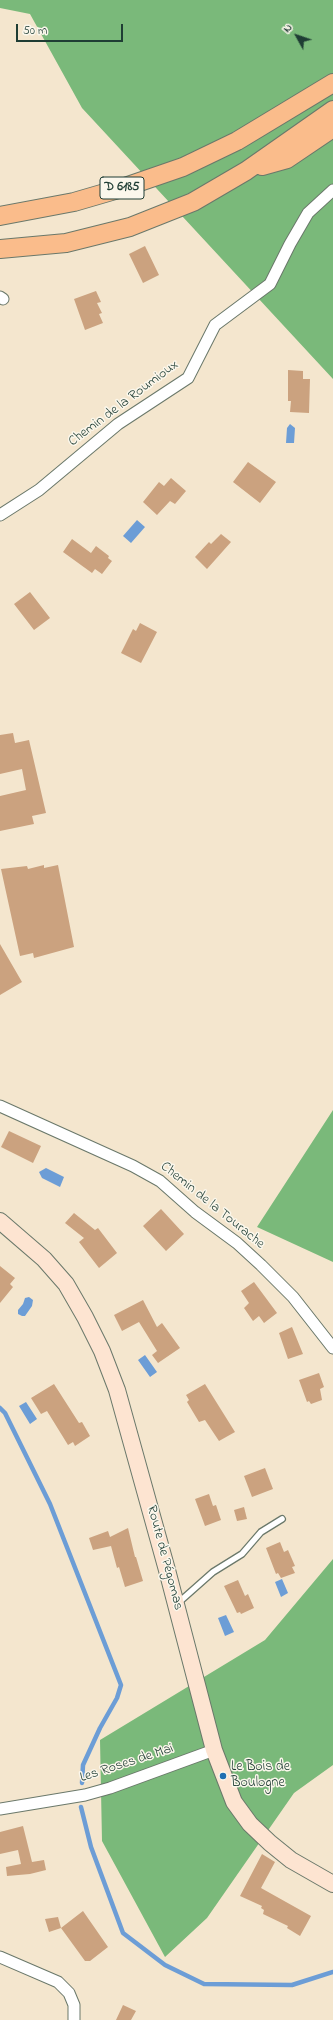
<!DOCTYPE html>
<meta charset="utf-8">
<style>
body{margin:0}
#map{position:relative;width:333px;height:2020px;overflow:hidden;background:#f4e6ce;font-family:"Indie Flower",sans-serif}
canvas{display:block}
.north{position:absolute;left:277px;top:16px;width:40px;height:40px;-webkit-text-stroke:3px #fbf7ec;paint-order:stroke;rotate:310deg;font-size:11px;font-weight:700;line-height:16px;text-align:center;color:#1f3d34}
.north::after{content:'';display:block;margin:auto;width:14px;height:18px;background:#1f3d34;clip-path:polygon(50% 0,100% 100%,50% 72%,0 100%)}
.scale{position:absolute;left:16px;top:24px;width:107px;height:18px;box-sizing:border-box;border:2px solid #1f3d34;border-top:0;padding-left:5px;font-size:12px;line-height:14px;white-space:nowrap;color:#1f3d34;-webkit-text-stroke:3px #fbf7ec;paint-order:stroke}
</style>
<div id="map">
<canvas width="333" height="2020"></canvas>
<div class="north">N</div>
<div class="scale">50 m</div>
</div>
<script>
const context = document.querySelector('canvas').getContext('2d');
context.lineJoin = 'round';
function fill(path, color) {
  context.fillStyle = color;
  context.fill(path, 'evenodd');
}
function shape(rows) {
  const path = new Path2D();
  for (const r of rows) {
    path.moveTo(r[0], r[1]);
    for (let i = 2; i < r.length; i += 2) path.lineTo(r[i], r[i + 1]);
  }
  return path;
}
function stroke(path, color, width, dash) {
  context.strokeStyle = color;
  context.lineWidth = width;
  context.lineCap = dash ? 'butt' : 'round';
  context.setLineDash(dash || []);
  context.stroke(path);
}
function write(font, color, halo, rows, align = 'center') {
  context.font = font + ' "Indie Flower",sans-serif';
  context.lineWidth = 3;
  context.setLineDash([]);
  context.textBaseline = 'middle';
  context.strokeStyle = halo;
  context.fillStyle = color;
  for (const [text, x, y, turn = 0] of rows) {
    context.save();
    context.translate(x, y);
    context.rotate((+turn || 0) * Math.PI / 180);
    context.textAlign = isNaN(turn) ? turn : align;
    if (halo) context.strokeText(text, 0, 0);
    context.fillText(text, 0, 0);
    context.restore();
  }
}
fill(shape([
 [0,0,333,0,333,379,82,108,30,14,0,8],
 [333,1110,333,1262,257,1227],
 [333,1559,333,1765,294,1793,207,1918,165,1957,102,1841,100,1740,265,1640]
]), '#7ab97a');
fill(shape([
 [290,424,295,428,294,443,286,443,287,428],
 [137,520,145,527,131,543,123,536],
 [46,1168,64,1177,60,1187,42,1178,39,1172],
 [29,1297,33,1300,32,1306,25,1316,22,1316,18,1314,18,1310,23,1304,25,1298],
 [145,1355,157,1372,150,1377,138,1360],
 [26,1402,37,1419,30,1424,19,1406],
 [282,1579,288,1593,281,1597,275,1582],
 [226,1615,234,1632,225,1636,218,1618]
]), '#6c9dd6');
stroke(shape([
 [0,1408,5,1413,50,1504,121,1685,117,1698,100,1728,83,1765,82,1783],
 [81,1807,91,1847,123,1933,165,1965,204,1984,292,1985,333,1972]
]), '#6c9dd6', 4.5);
fill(shape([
 [145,246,159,275,143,283,129,254],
 [96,291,101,302,97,303,102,313,99,314,103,323,85,330,74,299],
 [288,370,303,371,303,379,310,379,309,413,290,412,291,401,288,401],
 [248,462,276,482,260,503,233,482],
 [171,478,186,491,175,504,170,501,157,515,143,502,159,482,164,486],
 [221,534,231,542,207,569,195,557,209,542,211,544],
 [72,539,91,553,96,546,109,556,108,558,112,561,102,574,95,569,92,573,63,552],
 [30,592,50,618,34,630,14,604],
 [140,623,157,632,141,663,121,653,133,629,136,631],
 [13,733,15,743,29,740,46,813,32,816,34,824,0,831,0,796,26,790,22,769,0,774,0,735],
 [44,865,44,868,58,865,74,947,34,958,33,953,20,956,1,869,27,866,28,869],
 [0,944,22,982,0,995],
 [9,1131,41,1146,33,1163,1,1147],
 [161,1209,184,1234,166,1251,143,1226],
 [74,1213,95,1230,98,1228,117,1253,99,1268,79,1242,84,1238,65,1223],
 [0,1266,15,1278,10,1284,13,1287,0,1303],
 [254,1282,277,1313,264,1323,259,1316,253,1321,244,1308,249,1303,241,1291],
 [143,1300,157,1327,162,1323,180,1348,158,1363,152,1355,157,1351,139,1322,122,1331,114,1315],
 [292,1327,303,1354,288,1359,279,1333],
 [319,1373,324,1387,320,1389,322,1400,311,1404,309,1401,307,1402,299,1380],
 [54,1384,79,1423,82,1422,90,1436,75,1446,73,1442,68,1445,47,1411,41,1414,31,1398],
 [205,1384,235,1432,219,1441,205,1420,199,1422,187,1402,189,1400,186,1395],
 [265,1468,273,1489,252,1497,244,1476],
 [209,1494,213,1506,216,1505,221,1520,205,1526,195,1499],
 [244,1507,247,1519,237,1521,234,1510],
 [128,1528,135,1557,136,1557,143,1581,125,1587,119,1567,117,1568,111,1546,93,1550,89,1538,108,1531,110,1537],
 [280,1542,284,1552,288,1550,295,1566,292,1567,295,1573,281,1578,278,1573,276,1574,266,1548],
 [238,1580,245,1596,248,1594,254,1608,241,1614,240,1612,237,1613,224,1586],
 [23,1826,32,1862,44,1860,46,1870,30,1874,7,1876,6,1867,21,1864,18,1850,0,1854,0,1832],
 [262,1854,275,1862,261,1888,311,1916,300,1936,287,1928,288,1926,263,1914,264,1910,261,1908,262,1906,240,1896],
 [83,1911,108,1947,90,1961,85,1961,61,1928],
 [58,1917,61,1928,49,1932,45,1919],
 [123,2005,136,2011,131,2020,116,2020]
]), '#cba27f');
const service = shape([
 [178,1603,213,1572,242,1554,261,1532,282,1519]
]);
const minor = shape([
 [0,297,3,299],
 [0,515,39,490,118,424,188,378,215,325,270,284,290,244,308,213,333,190],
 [0,1106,133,1166,160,1181,195,1212,237,1243,261,1265,293,1297,333,1348],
 [0,1809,85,1795,110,1788,214,1750],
 [0,1957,58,1982,69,1993,74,2005,74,2020]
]);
const secondary = shape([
 [0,1221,44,1259,66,1284,85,1317,102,1351,117,1390,167,1570,214,1750,234,1802,250,1824,270,1843,291,1860,333,1884]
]);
const trunk = shape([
 [262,166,287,159,333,128],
 [0,216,74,202,122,188,183,167,237,141,333,83],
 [0,249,66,243,130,227,193,202,246,171,333,110]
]);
stroke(service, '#6a786a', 8);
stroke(minor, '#6a786a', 13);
stroke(secondary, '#6a786a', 18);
stroke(trunk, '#6a786a', 20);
stroke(service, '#fff', 5.5);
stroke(minor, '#fff', 11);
stroke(secondary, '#fde4d1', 16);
stroke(trunk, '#fabc8b', 18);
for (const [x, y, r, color] of [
 [223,1776,4,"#1f6fb2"]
]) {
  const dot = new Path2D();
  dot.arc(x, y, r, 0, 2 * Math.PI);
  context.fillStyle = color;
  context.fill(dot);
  stroke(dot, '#fbf7ec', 1.5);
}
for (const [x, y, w] of [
 [122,188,44]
]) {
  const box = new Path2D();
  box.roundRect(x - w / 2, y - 11, w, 22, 3);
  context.fillStyle = '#fbf7ec';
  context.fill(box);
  stroke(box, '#1f3d34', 1);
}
write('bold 13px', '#1f3d34', null, [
 ["D 6185",122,188]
]);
write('14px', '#1f3d34', '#fbf7ec', [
 ["Chemin de la Roumioux",124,404,-37],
 ["Chemin de la Tourache",212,1206,39],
 ["Route de Pégomas",164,1558,75],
 ["Les Roses de Mai",127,1764,-18]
]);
write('14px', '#1f3d34', '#fbf7ec', [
 ["Le Bois de",231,1768],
 ["Boulogne",231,1784]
], 'left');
</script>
